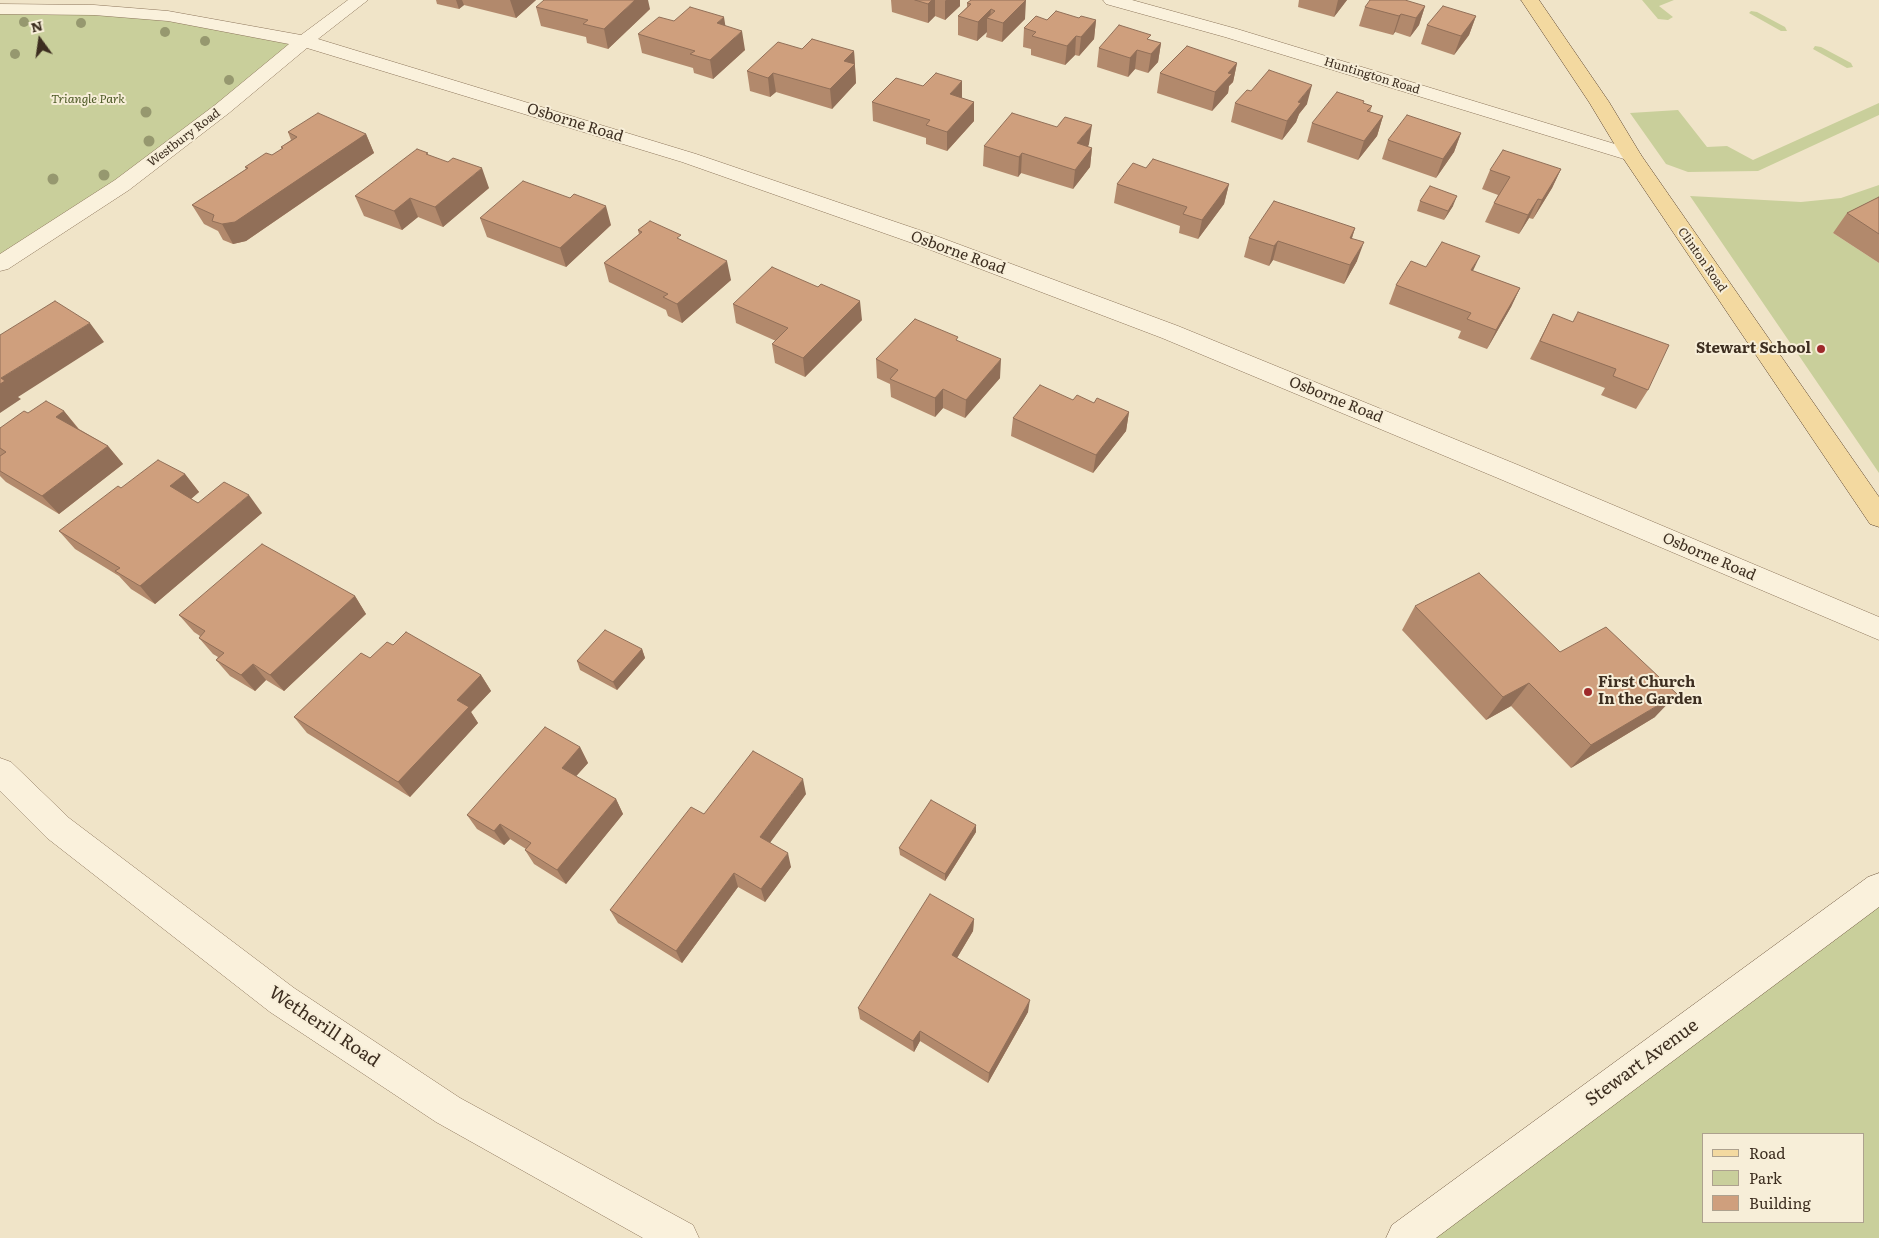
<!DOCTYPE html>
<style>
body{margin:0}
#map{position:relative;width:1879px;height:1238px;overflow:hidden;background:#f0e4c8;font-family:Literata,serif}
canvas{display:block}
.legend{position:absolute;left:1702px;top:1133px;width:162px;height:90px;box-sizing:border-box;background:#f7eed8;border:1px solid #ada18e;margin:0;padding:6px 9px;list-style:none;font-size:15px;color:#3d2e20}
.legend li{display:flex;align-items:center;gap:10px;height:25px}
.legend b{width:25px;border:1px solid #ada18e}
.north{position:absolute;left:15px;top:15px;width:50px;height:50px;-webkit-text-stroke:4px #f7eed8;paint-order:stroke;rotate:346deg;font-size:14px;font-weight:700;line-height:20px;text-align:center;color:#3d2e20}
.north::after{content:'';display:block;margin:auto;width:18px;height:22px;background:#3d2e20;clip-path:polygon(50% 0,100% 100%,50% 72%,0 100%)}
</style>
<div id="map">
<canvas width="1879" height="1238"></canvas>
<ul class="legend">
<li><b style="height:6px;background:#f3d9a0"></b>Road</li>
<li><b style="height:14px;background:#c9cf9b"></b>Park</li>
<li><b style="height:14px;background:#cf9f7d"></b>Building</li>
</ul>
<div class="north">N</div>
</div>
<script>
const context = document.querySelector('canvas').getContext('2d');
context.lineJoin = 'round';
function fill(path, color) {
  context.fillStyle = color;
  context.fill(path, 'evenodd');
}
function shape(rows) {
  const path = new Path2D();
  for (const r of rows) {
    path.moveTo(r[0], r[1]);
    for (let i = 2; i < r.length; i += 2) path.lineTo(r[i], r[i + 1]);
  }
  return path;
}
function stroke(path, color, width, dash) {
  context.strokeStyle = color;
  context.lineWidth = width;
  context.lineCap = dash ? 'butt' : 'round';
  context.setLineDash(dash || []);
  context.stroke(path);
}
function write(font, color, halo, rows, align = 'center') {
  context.font = font + ' Literata,serif';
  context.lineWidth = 4;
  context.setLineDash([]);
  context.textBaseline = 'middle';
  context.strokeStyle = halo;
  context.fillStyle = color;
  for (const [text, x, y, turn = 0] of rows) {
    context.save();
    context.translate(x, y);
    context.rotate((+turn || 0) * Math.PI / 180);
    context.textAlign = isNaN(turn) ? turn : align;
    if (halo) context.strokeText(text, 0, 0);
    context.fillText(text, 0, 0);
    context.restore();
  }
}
fill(shape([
 [1642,0,1674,0,1659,6,1673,17,1668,20,1658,19],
 [0,9,94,10,304,41,222,109,0,264],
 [1751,11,1757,12,1785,27,1787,31,1781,31,1749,13],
 [1815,46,1821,47,1851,63,1853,67,1847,68,1813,49],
 [1879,103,1879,115,1758,171,1688,172,1666,164,1630,113,1678,110,1707,147,1727,146,1753,160],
 [1879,185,1879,207,1833,233,1879,263,1879,473,1690,196,1801,202,1841,198],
 [1879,888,1879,1238,1404,1238],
 [1703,1134,1863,1134,1863,1222,1703,1222]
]), '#c9cf9b');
const minor = shape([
 [348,0,368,0,318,39,696,154,931,234,1178,326,1518,465,1879,617,1879,640,1500,479,1162,338,915,244,682,162,307,48,229,113,129,190,8,269,0,271,0,254,115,180,215,105,289,44,168,21,94,15,0,14,0,4,94,5,168,11,301,35,348,0],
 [1103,0,1132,0,1237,29,1638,151,1641,155,1638,159,1631,161,1624,159,1225,37,1106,4,1103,0]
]);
const tertiary = shape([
 [0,758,11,762,69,818,294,988,460,1098,693,1225,699,1238,643,1238,436,1122,270,1012,47,838,0,791,0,758]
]);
const secondary = shape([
 [1879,873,1879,907,1436,1238,1386,1238,1392,1225,1868,877,1879,873]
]);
const primary = shape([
 [1521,0,1539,0,1609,102,1641,155,1879,497,1879,527,1870,524,1621,155,1589,102,1521,0]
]);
stroke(minor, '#8d765c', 1);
stroke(tertiary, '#8d765c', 1);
stroke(secondary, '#6f573f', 1);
stroke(primary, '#5b4430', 1);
fill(minor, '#faf1dc');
fill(tertiary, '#faf1dc');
fill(secondary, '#faf1dc');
fill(primary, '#f3d9a0');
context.fillStyle = '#96986f';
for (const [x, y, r] of [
 [24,22,5],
 [81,23,5],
 [165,32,5],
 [205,41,5],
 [15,54,5],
 [229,80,5],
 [146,112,5.5],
 [149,141,5.5],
 [104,175,5.5],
 [53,179,5.5]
]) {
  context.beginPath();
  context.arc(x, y, r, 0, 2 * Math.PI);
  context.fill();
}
fill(shape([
 [436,0,536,0,516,18,464,5,459,9,437,4],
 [891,0,960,0,960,6,945,20,935,16,928,23,892,12],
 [971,0,1025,19,1002,42,986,37,987,32,977,41,958,35,958,16,967,7,967,3],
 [1299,0,1347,0,1334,17,1298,7],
 [1425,6,1419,25,1410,37,1395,32,1393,35,1359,26,1365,7],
 [536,7,650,9,608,49,587,43,586,37,541,26],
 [1476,16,1469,35,1454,55,1421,44,1427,25],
 [1079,18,1096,20,1094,39,1079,56,1075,55,1065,65,1031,55,1031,49,1023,47,1024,28,1047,20],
 [674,21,726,26,745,50,713,79,694,73,693,68,642,53,638,34],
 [1150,40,1161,43,1158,62,1148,73,1135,69,1128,77,1097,67,1099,48],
 [802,49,854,51,856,83,832,109,776,92,770,97,750,91,747,71],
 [1237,63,1233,82,1229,86,1228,93,1212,111,1157,93,1160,73],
 [962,98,974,102,974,121,947,151,926,144,926,138,873,121,872,102],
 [1235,103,1307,104,1299,114,1296,122,1282,140,1231,122],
 [1363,103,1372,106,1370,112,1383,116,1377,136,1358,160,1307,142,1312,123],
 [288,132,366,134,374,153,246,241,233,244,223,240,218,231,204,224,192,205,246,169,245,167,272,155,282,149,281,147,291,140],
 [1461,133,1454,152,1436,178,1382,159,1388,140],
 [1089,144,1088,147,1092,148,1090,167,1073,189,1021,173,1018,177,983,166,984,146],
 [429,155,489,188,443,227,418,217,402,230,364,216,355,196],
 [1146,168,1229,184,1224,204,1198,239,1179,233,1180,226,1114,203,1117,184],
 [1561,169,1552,188,1533,219,1529,218,1519,234,1485,222,1494,203,1498,195,1482,189,1490,170],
 [1879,197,1879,263,1833,233,1847,213],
 [1420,201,1453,206,1444,220,1417,211],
 [480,218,611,225,566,267,487,237],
 [1355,228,1352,238,1357,261,1344,284,1273,260,1269,266,1244,257,1249,238],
 [638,230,682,240,731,280,682,323,668,316,666,310,609,282,604,263,639,234],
 [1426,267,1473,271,1520,288,1511,307,1487,349,1458,338,1461,331,1389,304,1396,285],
 [733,304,862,320,805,377,775,363,772,344,776,341,736,323],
 [1553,314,1648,390,1636,409,1601,395,1605,388,1530,359],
 [958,341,1000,378,965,418,943,408,935,417,891,397,890,384,877,378,876,359],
 [1073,400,1094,403,1129,412,1126,431,1093,473,1011,436,1013,418],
 [64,411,79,429,108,446,123,464,59,514,6,482,0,476,0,428,28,413],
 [185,474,199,492,191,499,198,503,262,513,155,604,131,589,119,576,75,549,59,531,121,488],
 [355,596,366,614,284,691,266,680,255,691,230,676,216,660,218,657,213,654,199,638,200,636,194,632,179,615],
 [1415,606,1560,652,1655,717,1571,768,1511,706,1486,720,1402,630],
 [393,645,481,675,491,691,471,712,478,723,410,797,307,733,294,717,370,658],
 [642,649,645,658,617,690,580,670,577,661],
 [580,747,588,763,576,776,616,799,623,814,566,884,534,864,525,850,526,849,510,839,504,845,477,829,467,815],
 [806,794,770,842,791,867,765,902,738,887,682,963,618,923,610,910,704,814],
 [976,832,945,881,900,855,899,848],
 [974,919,973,931,957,958,1028,1012,988,1083,920,1041,914,1052,860,1019,858,1008]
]), '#b2896c');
fill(shape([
 [456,0,462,0,464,5,459,9],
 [510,0,536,0,516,18],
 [635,0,648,0,650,9,608,49,604,29],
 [932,0,935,0,935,16,928,23,928,4],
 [946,0,960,0,960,6,945,20,945,1],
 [1026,0,1025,19,1002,42,1003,23],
 [1338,0,1347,0,1334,17],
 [1425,6,1419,25,1410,37,1416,18],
 [991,9,990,19,987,18,987,32,977,41,978,22],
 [1401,14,1395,32,1393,35,1399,16],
 [1476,16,1469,35,1454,55,1461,36],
 [724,17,727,36,717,23],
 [1096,20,1094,39,1079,56,1081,37],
 [742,31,745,50,713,79,710,60],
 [1076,36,1075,55,1065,65,1067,46],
 [1161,43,1158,62,1148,73,1151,54],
 [1137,50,1135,69,1128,77,1130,58],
 [854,51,856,83,832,109,830,89,844,61],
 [1237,63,1233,82,1229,86,1228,93,1212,111,1215,92,1228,73],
 [773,73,776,92,770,97,768,78],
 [962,81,962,100,950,94],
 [1312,85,1307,104,1299,114,1296,122,1282,140,1287,121,1298,102],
 [974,102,974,121,947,151,947,132],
 [1383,116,1377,136,1358,160,1364,141],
 [1092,125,1089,144,1075,163,1077,143],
 [1461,133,1454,152,1436,178,1443,159],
 [366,134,374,153,246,241,233,244,222,224],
 [1092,148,1090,167,1073,189,1075,170],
 [1022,153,1021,173,1018,177,1019,157],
 [482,168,489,188,443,227,435,207],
 [1561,169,1552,188,1533,219,1542,200],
 [1229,184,1224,204,1198,239,1202,220],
 [1457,196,1453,206,1444,220,1448,211],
 [410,198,418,217,402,230,394,211],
 [1538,199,1529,218,1519,234,1528,215],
 [606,206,611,225,566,267,560,248],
 [1355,228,1349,247,1350,238],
 [1278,241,1273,260,1269,266,1274,246],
 [1364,242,1357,261,1344,284,1350,265],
 [1480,256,1471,275,1471,270],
 [727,261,731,280,682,323,677,304],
 [1520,288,1511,307,1487,349,1496,330],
 [860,301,862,320,805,377,803,358],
 [90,323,104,342,18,397,21,399,0,413,0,384,1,378],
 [1001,359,1000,378,965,418,966,400],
 [943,389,943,408,935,417,935,398],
 [64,411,79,430,56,417],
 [1129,412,1126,431,1093,473,1096,455],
 [108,446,123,464,59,514,42,496],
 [185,474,199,492,184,505,170,486],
 [249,495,262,513,155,604,140,586],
 [355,596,366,614,284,691,270,675],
 [642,649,645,658,617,690,613,682],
 [253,664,266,680,255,691,241,675],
 [481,675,491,691,471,712,478,723,410,797,398,782,457,700],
 [1529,683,1511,706,1486,720,1503,697],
 [1677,694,1655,717,1571,768,1591,745],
 [580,747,588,763,570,783,562,768],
 [803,779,806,794,764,851,760,837],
 [616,799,623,814,566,884,557,870],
 [500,824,510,839,504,845,494,831],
 [976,825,976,832,945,881,945,874],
 [788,853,791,867,765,902,761,889],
 [734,873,738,887,682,963,676,951],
 [974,919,973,931,951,968,952,955],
 [1030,1000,1028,1012,988,1083,989,1073],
 [920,1031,920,1041,914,1052,913,1041]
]), '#916f58');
const building = shape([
 [544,0,635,0,604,29,583,24,588,20,536,7,544,0],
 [915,0,932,0,928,4,915,0],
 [971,0,1026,0,1003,23,987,18,995,11,991,9,978,22,958,16,971,4,967,3,971,0],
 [1370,0,1405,0,1425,6,1416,18,1401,14,1399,16,1365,7,1370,0],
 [1443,6,1476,16,1461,36,1427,25,1443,6],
 [690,7,724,17,717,23,742,31,710,60,690,54,695,51,638,34,659,17,674,21,690,7],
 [1056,11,1079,18,1081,16,1096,20,1081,37,1076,36,1067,46,1032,36,1036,32,1024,28,1036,16,1047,20,1056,11],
 [1119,25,1151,35,1147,39,1161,43,1151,54,1137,50,1130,58,1099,48,1119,25],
 [812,39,854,51,844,61,855,64,830,89,773,73,768,78,747,71,778,42,802,49,812,39],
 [1187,46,1237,63,1228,73,1232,74,1215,92,1160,73,1187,46],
 [1269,70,1312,85,1298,102,1301,103,1287,121,1235,103,1247,90,1251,91,1269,70],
 [936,73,962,81,950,94,974,102,947,132,926,125,930,120,872,102,896,78,923,86,936,73],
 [1337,92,1364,101,1363,103,1372,106,1367,111,1383,116,1364,141,1312,123,1337,92],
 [318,113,366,134,235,222,222,224,212,221,214,215,192,205,248,168,245,167,266,153,272,155,283,148,281,147,297,137,288,132,318,113],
 [1012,113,1057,127,1065,117,1092,125,1077,143,1092,148,1075,170,1022,153,1019,157,984,146,1012,113],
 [1407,115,1461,133,1443,159,1388,140,1407,115],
 [417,149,428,153,426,154,448,162,453,158,482,168,435,207,410,198,394,211,355,196,417,149],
 [1503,150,1561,169,1542,200,1538,199,1528,215,1494,203,1510,177,1490,170,1503,150],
 [1153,159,1229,184,1202,220,1183,214,1187,207,1117,184,1133,163,1146,168,1153,159],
 [523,181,570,198,574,194,606,206,560,248,480,218,523,181],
 [1430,186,1457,196,1448,211,1420,201,1430,186],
 [1879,197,1879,234,1847,213,1879,197],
 [1274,201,1355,228,1350,238,1364,242,1350,265,1278,241,1274,246,1249,238,1274,201],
 [650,221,681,235,677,238,727,261,677,304,663,297,668,294,604,263,642,232,638,230,650,221],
 [1442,242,1480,256,1471,270,1520,288,1496,330,1467,319,1471,313,1396,285,1411,261,1426,267,1442,242],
 [772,267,818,287,821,284,860,301,803,358,772,344,788,328,733,304,772,267],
 [55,301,90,323,1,378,5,381,0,384,0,335,55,301],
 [1578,312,1669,345,1648,390,1613,376,1616,369,1540,341,1553,314,1573,322,1578,312],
 [915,319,958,337,956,340,1001,359,966,400,943,389,935,398,890,379,898,370,876,359,915,319],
 [1040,385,1073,400,1077,395,1094,403,1097,398,1129,412,1096,455,1013,418,1040,385],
 [46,401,64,411,56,417,108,446,42,496,0,471,0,456,6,452,0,448,0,428,24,411,28,413,46,401],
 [158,460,185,474,170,486,198,503,224,482,249,495,140,586,115,571,120,568,59,531,118,486,121,488,158,460],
 [262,544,355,596,270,675,253,664,241,675,216,660,224,653,199,638,205,631,179,615,262,544],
 [1479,573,1560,652,1606,627,1677,694,1591,745,1529,683,1503,697,1415,606,1479,573],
 [605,630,642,649,613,682,577,661,605,630],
 [406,632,481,675,457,700,469,707,398,782,294,717,361,653,370,658,387,642,393,645,406,632],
 [545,727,580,747,562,768,616,799,557,870,525,850,531,843,500,824,494,831,467,815,545,727],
 [753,751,803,779,760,837,788,853,761,889,734,873,676,951,610,910,691,807,704,814,753,751],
 [931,800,976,825,945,874,899,848,931,800],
 [930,894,974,919,952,955,1030,1000,989,1073,920,1031,913,1041,858,1008,930,894]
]);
fill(building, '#cf9f7d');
stroke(building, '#916f58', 1);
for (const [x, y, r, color] of [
 [1821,349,5,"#9e2a2b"],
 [1588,692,5,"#9e2a2b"]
]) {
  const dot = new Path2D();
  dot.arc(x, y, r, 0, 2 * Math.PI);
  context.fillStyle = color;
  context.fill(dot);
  stroke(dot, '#f7eed8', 2);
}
write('12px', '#3d2e20', '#f7eed8', [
 ["Huntington Road",1372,76,17],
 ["Westbury Road",184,138,-37],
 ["Clinton Road",1702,260,55]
]);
write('italic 12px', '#4d5a26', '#f7eed8', [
 ["Triangle Park",88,99]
]);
write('15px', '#3d2e20', '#f7eed8', [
 ["Osborne Road",575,123,17],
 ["Osborne Road",958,253,20],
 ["Osborne Road",1336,400,22],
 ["Osborne Road",1709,557,23]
]);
write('bold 15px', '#3d2e20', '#f7eed8', [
 ["Stewart School",1811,349],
 ["First Church",1598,683,"left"],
 ["In the Garden",1598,700,"left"]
], 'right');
write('18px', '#3d2e20', '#f7eed8', [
 ["Wetherill Road",324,1027,34],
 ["Stewart Avenue",1642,1063,-36]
]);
</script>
